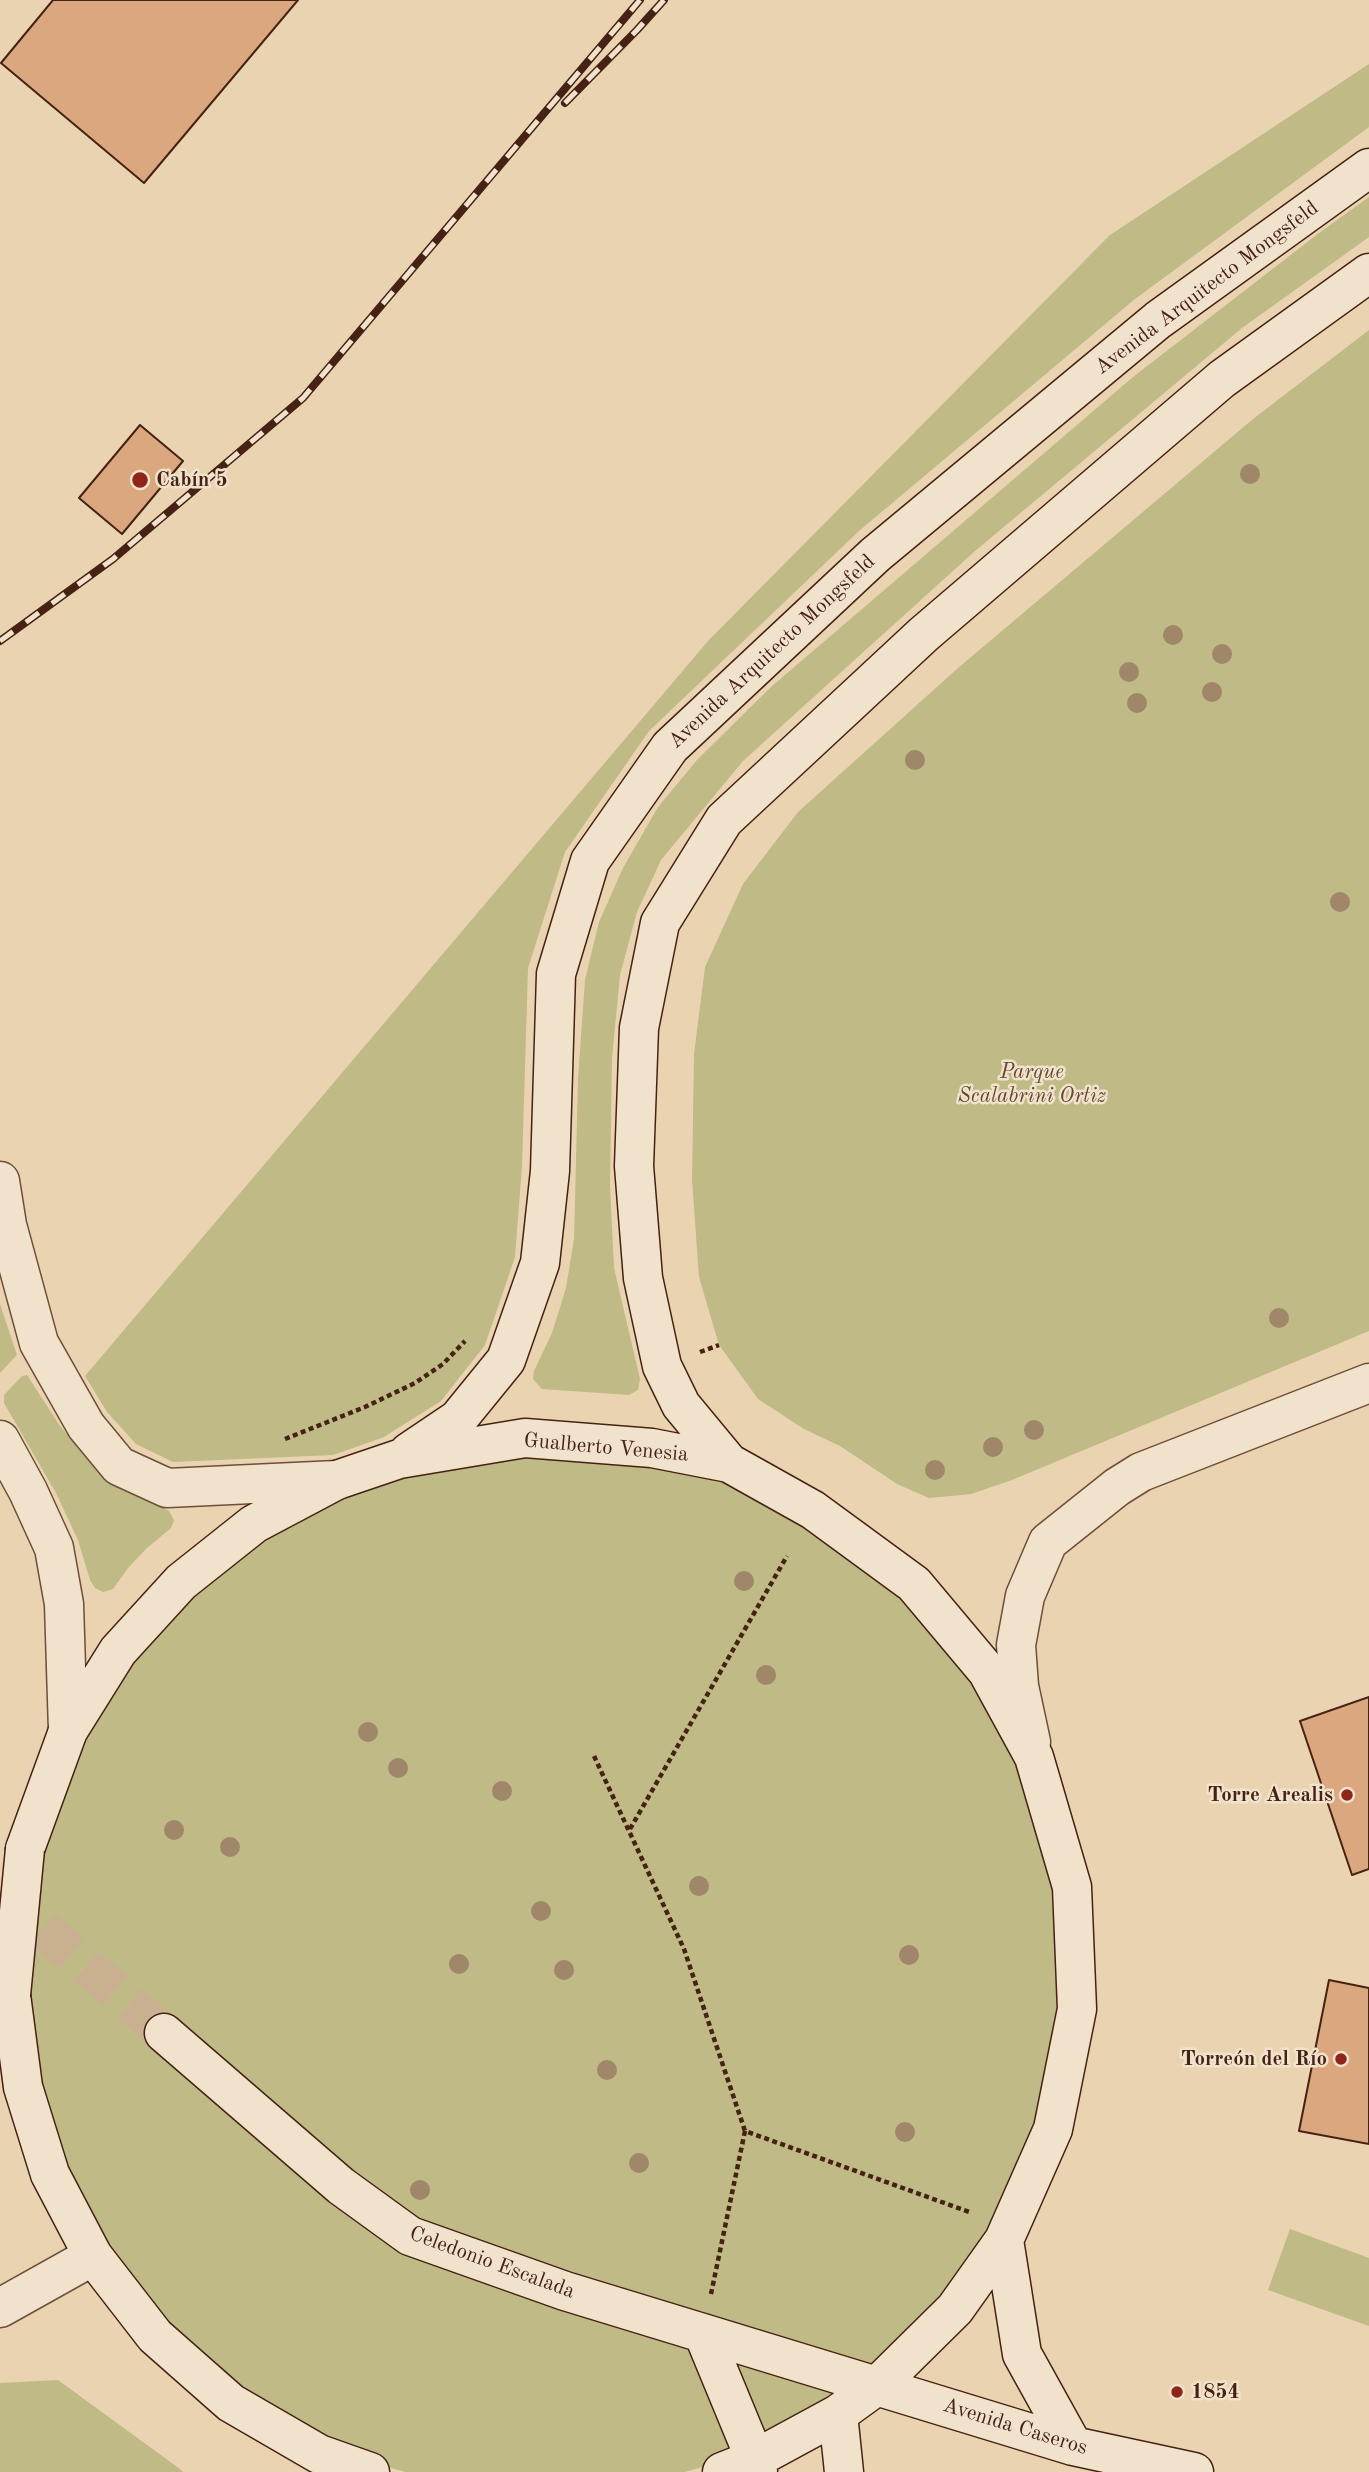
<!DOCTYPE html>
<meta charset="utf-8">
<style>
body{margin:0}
canvas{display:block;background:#ead3b0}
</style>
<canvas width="1369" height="2472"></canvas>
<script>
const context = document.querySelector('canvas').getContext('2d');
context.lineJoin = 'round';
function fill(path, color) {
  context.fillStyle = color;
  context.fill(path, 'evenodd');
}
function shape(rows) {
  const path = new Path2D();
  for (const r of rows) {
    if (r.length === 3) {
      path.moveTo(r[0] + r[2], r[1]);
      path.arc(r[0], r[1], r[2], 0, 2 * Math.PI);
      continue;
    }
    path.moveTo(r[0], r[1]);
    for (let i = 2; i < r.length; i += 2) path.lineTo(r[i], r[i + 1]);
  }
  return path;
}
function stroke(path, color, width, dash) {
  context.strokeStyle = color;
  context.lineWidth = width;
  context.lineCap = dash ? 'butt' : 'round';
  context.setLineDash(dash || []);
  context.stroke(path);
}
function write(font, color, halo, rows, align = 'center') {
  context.font = font + ' "Old Standard TT",serif';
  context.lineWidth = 5;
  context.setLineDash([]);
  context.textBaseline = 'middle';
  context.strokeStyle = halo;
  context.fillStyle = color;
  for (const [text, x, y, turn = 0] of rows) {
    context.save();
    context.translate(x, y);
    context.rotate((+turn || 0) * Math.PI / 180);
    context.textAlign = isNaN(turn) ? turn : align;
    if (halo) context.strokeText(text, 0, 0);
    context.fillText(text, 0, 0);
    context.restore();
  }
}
fill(shape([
 [1369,64,1369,127,1135,299,859,531,649,731,565,852,528,968,522,1166,515,1257,485,1345,441,1401,384,1437,333,1455,173,1462,136,1444,107,1412,85,1376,708,641,1110,235],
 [1369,197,1369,237,1242,328,975,551,743,761,661,860,637,912,620,975,612,1058,610,1186,614,1268,640,1379,638,1390,629,1395,542,1389,533,1379,534,1371,552,1333,566,1288,574,1239,578,1079,585,980,599,922,623,868,658,807,697,760,771,687,1133,377,1319,233],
 [1369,330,1369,1331,1012,1480,971,1494,929,1498,897,1484,840,1446,804,1429,758,1399,719,1345,699,1277,692,1180,694,1054,705,967,743,884,798,812,958,668,1253,419],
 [0,1304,17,1355,0,1373],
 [27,1375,60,1426,95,1466,126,1489,169,1511,174,1520,171,1528,147,1548,128,1568,113,1589,103,1592,95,1588,90,1580,78,1540,56,1493,4,1403,4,1395,22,1376],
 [545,1968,523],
 [1290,2229,1369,2258,1369,2326,1268,2290],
 [58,2380,180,2469,183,2472,0,2472,0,2383]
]), '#bfba86');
const building = shape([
 [53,0,298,0,144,183,1,63,53,0],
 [140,425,183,461,122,534,79,498,140,425],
 [1369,1697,1369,1869,1352,1875,1300,1721,1369,1697],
 [1329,1980,1369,1988,1369,2144,1299,2131,1329,1980]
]);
fill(building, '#daa77e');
stroke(building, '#452213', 2);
stroke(shape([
 [0,1892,164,2033]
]), '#c9b091', 38, [38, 19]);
const minor = shape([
 [1031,1742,1019,1686,1016,1645,1025,1596,1048,1542,1117,1487,1141,1472,1369,1383],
 [0,2308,93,2256]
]);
const tertiary = shape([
 [0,1181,7,1225,39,1343,86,1426,119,1466,167,1488,337,1480],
 [0,1440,28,1491,54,1548,64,1604,68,1731]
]);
const secondary = shape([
 [409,1452,458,1419,506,1360,540,1263,550,1171,556,974,590,861,670,747,875,555,1158,320,1369,168],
 [729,1463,681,1405,662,1366,643,1278,634,1166,639,1028,660,923,724,820,924,634,1222,379,1369,273],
 [25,1849,68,1731,118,1651,181,1582,254,1524,337,1480,399,1459,525,1438,652,1448,729,1463,813,1510,914,1584,987,1671,1034,1757,1072,1887,1077,2009,1053,2129,1004,2240,955,2309,878,2385,838,2414,755,2459,722,2472],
 [11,1995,23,2087,50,2174,93,2256,155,2336,231,2403,319,2454,370,2472],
 [164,2033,341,2186,410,2236,565,2291,1073,2446,1194,2472],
 [1004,2240,1022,2354,1073,2446],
 [703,2333,755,2459,758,2472],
 [838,2414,844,2472]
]);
stroke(minor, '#6e4e3a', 41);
stroke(tertiary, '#6e4e3a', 41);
stroke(secondary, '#452213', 41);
stroke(shape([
 [700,1352,719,1345],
 [285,1439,365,1407,415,1383,443,1364,465,1341],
 [594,1756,684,1949,745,2131],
 [630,1829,787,1556],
 [711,2294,745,2131,972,2213]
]), '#452213', 4.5, [5, 3.5]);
stroke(minor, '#f1e2cc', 38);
stroke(tertiary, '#f1e2cc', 38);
stroke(secondary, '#f1e2cc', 38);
const rail = shape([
 [565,103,637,30,664,0],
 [0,641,113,559,303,398,640,0]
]);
stroke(rail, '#452213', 8);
stroke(rail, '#f1e2cc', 5, [16]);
const secondaryBridge = shape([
 [11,1995,25,1849]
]);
stroke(secondaryBridge, '#452213', 41, []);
stroke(secondaryBridge, '#f1e2cc', 38);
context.fillStyle = '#a0876a';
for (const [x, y] of [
 [1250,474],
 [1173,635],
 [1222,654],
 [1129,672],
 [1212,692],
 [1137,703],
 [915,760],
 [1340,902],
 [1279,1318],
 [1034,1430],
 [993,1447],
 [935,1470],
 [744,1581],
 [766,1675],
 [368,1732],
 [398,1768],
 [502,1791],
 [174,1830],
 [230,1847],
 [699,1886],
 [541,1911],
 [909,1955],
 [459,1964],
 [564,1970],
 [607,2070],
 [905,2132],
 [639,2163],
 [420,2190]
]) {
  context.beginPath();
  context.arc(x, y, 10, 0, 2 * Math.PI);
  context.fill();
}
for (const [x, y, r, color] of [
 [140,480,9,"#8f2418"],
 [1347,1795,7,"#8f2418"],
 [1341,2059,7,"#8f2418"],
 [1177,2392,7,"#8f2418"]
]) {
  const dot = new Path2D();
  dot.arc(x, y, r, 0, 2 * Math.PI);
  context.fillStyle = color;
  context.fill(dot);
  stroke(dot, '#f1e2cc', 2.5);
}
write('21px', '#452213', '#f1e2cc', [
 ["Avenida Arquitecto Mongsfeld",1207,288,-37],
 ["Avenida Arquitecto Mongsfeld",772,652,-43],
 ["Gualberto Venesia",606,1448,5],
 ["Celedonio Escalada",492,2263,20],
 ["Avenida Caseros",1015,2427,17]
]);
write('bold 21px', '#452213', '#f1e2cc', [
 ["Cabín 5",156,480],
 ["Torre Arealis",1333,1795,"right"],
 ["Torreón del Río",1327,2059,"right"],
 ["1854",1191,2392]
], 'left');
write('italic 21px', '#644830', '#f1e2cc', [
 ["Parque",1032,1072],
 ["Scalabrini Ortiz",1032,1096]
]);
</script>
